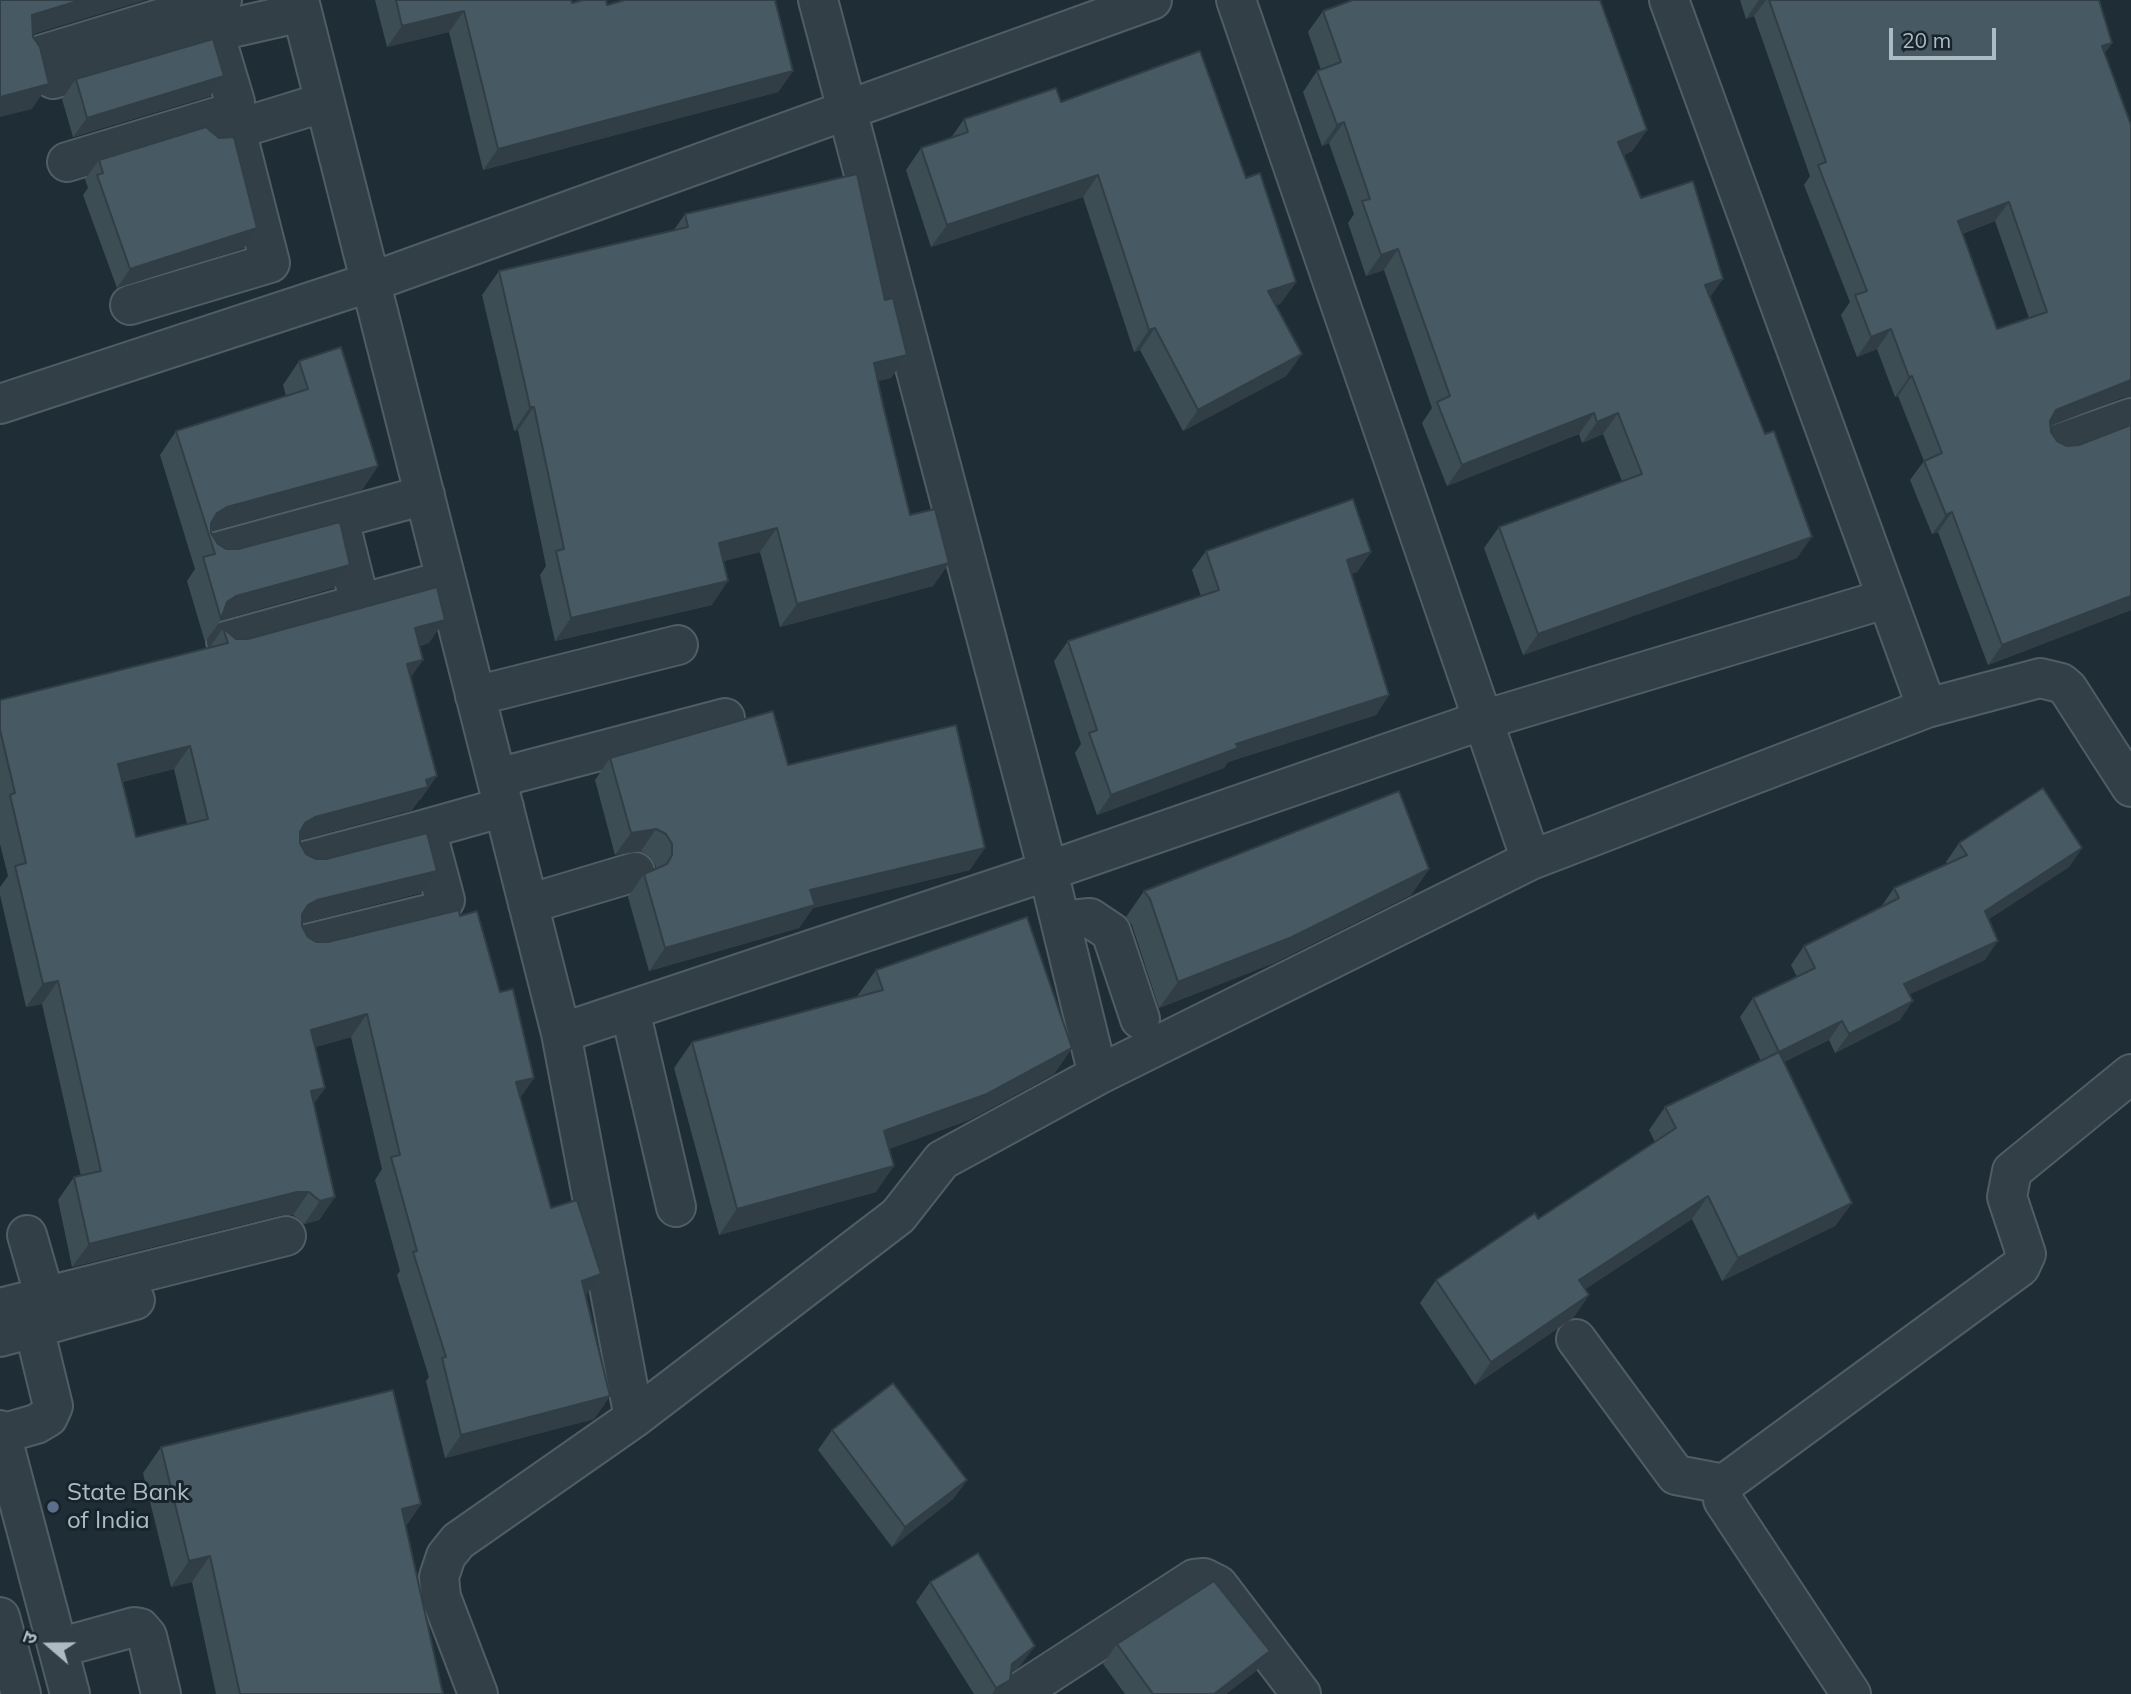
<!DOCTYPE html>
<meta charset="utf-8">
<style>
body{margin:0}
#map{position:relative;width:2131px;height:1694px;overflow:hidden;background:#1f2e36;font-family:Mulish,"Noto Sans Devanagari",sans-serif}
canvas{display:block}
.north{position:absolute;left:14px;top:1610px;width:70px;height:70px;-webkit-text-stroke:5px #18242b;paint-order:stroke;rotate:290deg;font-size:19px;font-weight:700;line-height:28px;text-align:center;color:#adbbc4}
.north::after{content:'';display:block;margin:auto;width:24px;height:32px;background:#adbbc4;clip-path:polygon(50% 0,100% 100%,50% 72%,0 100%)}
.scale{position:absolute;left:1889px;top:28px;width:107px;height:32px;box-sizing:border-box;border:4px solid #adbbc4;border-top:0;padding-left:9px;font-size:21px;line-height:24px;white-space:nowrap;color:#adbbc4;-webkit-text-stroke:5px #18242b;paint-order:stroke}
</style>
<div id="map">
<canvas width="2131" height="1694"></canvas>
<div class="north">उ</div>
<div class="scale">20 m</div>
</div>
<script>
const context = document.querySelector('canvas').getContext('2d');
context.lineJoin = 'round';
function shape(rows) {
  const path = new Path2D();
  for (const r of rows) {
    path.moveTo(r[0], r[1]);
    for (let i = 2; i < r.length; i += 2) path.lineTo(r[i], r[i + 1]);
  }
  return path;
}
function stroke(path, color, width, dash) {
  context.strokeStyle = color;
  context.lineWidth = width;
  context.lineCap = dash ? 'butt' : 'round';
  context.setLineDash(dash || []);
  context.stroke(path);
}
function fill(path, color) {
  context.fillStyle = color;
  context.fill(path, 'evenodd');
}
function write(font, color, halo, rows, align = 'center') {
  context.font = font + ' Mulish,sans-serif';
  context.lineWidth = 6;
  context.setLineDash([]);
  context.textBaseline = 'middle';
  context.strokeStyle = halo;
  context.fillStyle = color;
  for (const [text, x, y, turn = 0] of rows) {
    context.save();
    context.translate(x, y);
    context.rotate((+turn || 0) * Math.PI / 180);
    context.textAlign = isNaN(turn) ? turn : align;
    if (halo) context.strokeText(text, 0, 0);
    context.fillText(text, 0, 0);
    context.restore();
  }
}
const minor = shape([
 [299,0,561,1033,634,1418,898,1216,942,1160,1098,1075,1531,860,1927,708,2040,678,2061,683,2068,689,2131,787],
 [818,0,1048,871,1098,1075],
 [1236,0,1531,860],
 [1669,0,1927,708],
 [214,32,302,12],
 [37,56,222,0],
 [53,79,214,32,235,102,233,112,67,162],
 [211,137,325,102],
 [130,305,270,263,236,130],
 [0,404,371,282,1152,0],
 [2058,444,2131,418],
 [339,519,360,604],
 [216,552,425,495],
 [226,641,446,580],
 [475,696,678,645],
 [497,778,725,718],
 [305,861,426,829],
 [528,904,635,872],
 [1061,921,1090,918,1111,932,1140,1019],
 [307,944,437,912,445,900,426,829,504,807],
 [630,1010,676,1207],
 [561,1033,1048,871,1483,720,1885,599],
 [27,1235,44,1294],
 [0,1308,286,1236],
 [34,1328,135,1300],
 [0,1337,34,1328,53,1406,48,1417,36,1424,1,1434],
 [1576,1339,1676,1475,1724,1484],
 [0,1430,70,1694],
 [0,1617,21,1694],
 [58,1648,134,1627,140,1628,147,1636,161,1694],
 [478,1694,441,1597,439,1577,446,1556,458,1541,634,1418],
 [1017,1694,1194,1579,1204,1578,1218,1585,1301,1694],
 [1851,1694,1723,1500,1724,1484,2020,1267,2026,1254,2007,1197,2012,1171,2131,1074]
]);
stroke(minor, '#505d65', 42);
stroke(minor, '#333f47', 38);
fill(shape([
 [375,0,571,0,572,3,607,5,793,71,778,92,483,170,449,32,387,47],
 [1740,0,2099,0,2112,43,2104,54,2124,397,2051,426,2051,432,2131,610,1988,665,1938,532,1932,534,1910,480,1924,461,1898,396,1895,397,1877,349,1857,357,1841,315,1850,302,1804,185,1810,176,1754,16,1746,19],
 [1995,221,2029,318,1997,329,1962,234],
 [1323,11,1647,130,1632,151,1624,155,1641,198,1710,297,1797,558,1523,655,1484,548,1499,527,1622,481,1603,434,1582,443,1579,434,1447,486,1422,423,1432,408,1384,270,1366,276,1348,223,1354,214,1329,143,1322,146,1303,92,1317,71,1321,70,1308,32],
 [224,76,210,96,73,137,62,99,76,79],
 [1061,102,1246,178,1296,282,1280,304,1275,305,1302,354,1286,376,1183,431,1140,350,1134,352,1083,197,931,247,906,170,921,148,951,138,964,119],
 [99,160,257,228,244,248,117,288,83,195,88,188,85,179],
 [685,214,885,300,907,355,891,378,878,381,910,515,949,563,933,586,780,627,760,552,724,561,712,605,555,641,540,575,546,566,518,430,514,431,482,295,499,271,674,230],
 [299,361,378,466,362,490,211,531,211,533,218,544,226,549,350,565,334,588,221,620,205,642,187,581,195,569,160,455,176,431,286,396,283,385],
 [1206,551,1371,552,1357,572,1351,574,1389,695,1376,715,1228,762,1224,768,1097,815,1075,753,1081,744,1054,661,1068,641,1201,596,1192,570],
 [223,628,236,639,429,643,420,646,410,678,421,799,419,800,412,810,300,840,300,843,306,854,316,859,421,893,302,923,302,926,308,937,316,942,328,942,460,916,500,992,534,1078,520,1097,551,1208,586,1296,610,1396,594,1419,445,1458,426,1381,429,1377,397,1275,400,1271,375,1180,382,1169,351,1037,315,1047,325,1088,314,1103,335,1197,319,1220,304,1224,293,1215,281,1215,72,1267,58,1200,74,1177,81,1176,42,1004,26,1007,0,895,0,887,8,876,0,844,0,700,210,647],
 [174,769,187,824,136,837,122,782],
 [610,758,788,765,970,870,813,908,799,928,649,971,628,897,644,874,656,869,656,866,650,857,641,851,615,855,595,780],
 [1959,843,2082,848,2069,867,1989,919,1985,960,1909,994,1900,1020,1835,1053,1829,1040,1784,1062,1852,1203,1835,1226,1722,1281,1692,1219,1585,1289,1589,1295,1573,1318,1475,1385,1420,1303,1436,1280,1538,1219,1655,1142,1649,1130,1665,1107,1761,1061,1740,1017,1753,998,1797,977,1791,965,1804,946,1881,907,1894,888,1947,864,1946,862],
 [1429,869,1411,895,1274,963,1159,1008,1132,925,1126,917,1144,891],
 [876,970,1072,1048,1054,1074,969,1120,889,1149,876,1192,719,1235,674,1068,692,1042,858,997,858,995],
 [832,1430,967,1480,953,1499,892,1547,818,1450],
 [161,1447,421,1504,406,1526,443,1694,216,1694,192,1582,171,1587,143,1473],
 [930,1582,1021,1665,1011,1673,1010,1680,1000,1694,974,1694,916,1602],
 [1117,1644,1270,1651,1256,1671,1226,1694,1125,1694,1103,1664]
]), '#3d4d54');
fill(shape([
 [81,0,146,0,14,40,32,15],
 [1759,0,1766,0,1754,16,1746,19],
 [464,11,449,32,387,47,402,26],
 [2112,43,2098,63,2102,46],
 [793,71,778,92,483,170,498,149],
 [224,76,210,96,73,137,87,118],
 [49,84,32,109,0,117,0,97],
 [1344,122,1329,143,1322,146,1337,125],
 [1647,130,1632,151,1604,163,1618,142],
 [1098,175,1083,197,931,247,947,225],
 [2009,202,1995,221,1944,240,1958,221],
 [257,228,244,248,117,288,130,269],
 [1398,249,1384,270,1366,276,1381,255],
 [1723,279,1708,300,1705,285],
 [1296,282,1280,304,1252,313,1268,291],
 [1155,328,1140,350,1134,352,1149,330],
 [1891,329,1877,349,1857,357,1871,337],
 [1302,354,1286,376,1183,431,1198,410],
 [907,355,891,378,858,386,874,363],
 [1912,376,1898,396,1895,397,1909,377],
 [2131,380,2131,397,2124,397,2042,429,2056,410],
 [530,407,534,407,518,430,514,431],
 [1594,413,1579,434,1447,486,1462,465],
 [1618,413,1603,434,1582,443,1597,422],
 [378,466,362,490,210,531,207,528,217,513,227,507],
 [1952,512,1938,532,1932,534,1946,515],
 [777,528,760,552,703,566,719,543],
 [1812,537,1797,558,1523,655,1538,634],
 [1371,552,1357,572,1333,580,1347,560],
 [949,563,933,586,780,627,797,604],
 [350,565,334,588,221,620,227,602,236,596],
 [728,581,712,605,555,641,571,618],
 [2131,596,2131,610,1988,665,2002,645],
 [445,620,429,643,399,651,415,628],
 [423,660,407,683,407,664],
 [1389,695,1376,715,1228,762,1224,768,1097,815,1111,795,1236,744],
 [190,746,174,769,102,787,118,764],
 [437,776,421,799,419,800,412,810,299,840,289,846,305,823,315,817],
 [656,829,641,851,615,855,631,833],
 [985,848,970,870,813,908,799,928,649,971,665,948,810,890],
 [2082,848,2069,867,1972,930,1985,911],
 [1429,869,1411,895,1274,963,1159,1008,1178,982],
 [437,871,421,893,301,923,292,928,308,905,317,900],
 [1998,941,1985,960,1891,1003,1904,984],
 [58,981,42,1004,26,1007,43,984],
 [1913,1001,1900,1020,1835,1053,1849,1034],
 [367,1014,351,1037,295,1053,311,1030],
 [1842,1021,1829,1040,1765,1071,1779,1052],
 [1072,1048,1054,1074,969,1120,866,1157,884,1131],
 [534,1078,518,1101,516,1082],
 [325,1088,309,1111,311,1091],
 [894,1166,876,1192,719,1235,737,1209],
 [297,1192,309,1192,293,1215,281,1215,72,1267,89,1244],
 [1708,1196,1692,1219,1563,1304,1579,1280],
 [335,1197,319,1220,304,1224,320,1201],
 [1852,1203,1835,1226,1722,1281,1738,1258],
 [601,1274,585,1297,582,1281],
 [1589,1295,1573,1318,1475,1385,1491,1362],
 [610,1396,594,1419,445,1458,461,1435],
 [967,1480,953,1499,892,1547,905,1527],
 [421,1504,403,1530,402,1509],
 [210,1556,192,1582,171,1587,189,1561],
 [1035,1646,1021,1665,998,1684,1012,1664],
 [1270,1651,1256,1671,1226,1694,1214,1694],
 [1010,1680,1000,1694,992,1694,996,1688]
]), '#323e45');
const building = shape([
 [0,0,81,0,32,15,33,37,40,47,49,84,0,97,0,0],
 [396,0,571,0,572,3,583,0,606,0,607,5,625,0,775,0,793,71,498,149,464,11,402,26,396,0],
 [1353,0,1600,0,1647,130,1618,142,1641,198,1693,181,1723,279,1705,285,1765,434,1774,431,1812,537,1538,634,1499,527,1642,474,1618,413,1597,422,1594,413,1462,465,1437,402,1450,396,1398,249,1381,255,1362,201,1370,199,1344,122,1337,125,1317,71,1341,62,1323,11,1353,0],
 [1769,0,2099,0,2112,43,2102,46,2131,125,2131,380,2056,410,2050,421,2051,432,2057,441,2067,446,2079,445,2131,425,2131,596,2002,645,1952,512,1946,515,1924,461,1942,453,1912,376,1909,377,1891,329,1871,337,1855,295,1867,291,1818,165,1826,162,1769,0],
 [2009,202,2047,312,1997,329,1958,221,2009,202],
 [213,39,224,76,87,118,76,79,213,39],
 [1200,51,1246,178,1260,173,1296,282,1268,291,1302,354,1198,410,1155,328,1149,330,1098,175,947,225,921,148,968,132,964,119,1056,88,1061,102,1200,51],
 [206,127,219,138,234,137,257,228,130,269,97,175,103,173,99,160,206,127],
 [857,174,885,300,893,298,907,355,874,363,883,405,910,515,935,509,949,563,797,604,777,528,719,543,728,581,571,618,556,551,564,549,534,407,530,407,499,271,688,227,685,214,857,174],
 [341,347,378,466,227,507,217,513,211,523,211,533,218,544,226,549,238,549,340,522,350,565,236,596,227,602,221,619,203,557,215,554,176,431,308,389,299,361,341,347],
 [1353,499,1371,552,1347,560,1389,695,1236,744,1238,748,1111,795,1089,733,1097,730,1068,641,1219,590,1206,551,1353,499],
 [437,587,445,620,415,628,423,660,407,664,437,776,426,780,428,787,315,817,305,823,300,832,300,843,306,854,316,859,326,859,427,833,437,871,317,900,308,905,302,914,302,926,308,937,316,942,328,942,459,910,460,916,477,911,500,992,513,989,534,1078,516,1082,551,1208,577,1200,601,1274,582,1281,610,1396,461,1435,442,1358,446,1357,413,1252,417,1251,391,1157,400,1155,367,1014,311,1030,325,1088,311,1091,335,1197,320,1201,309,1192,297,1192,89,1244,74,1177,101,1171,58,981,43,984,15,866,26,863,10,795,15,793,0,730,0,700,228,643,223,628,236,639,248,639,437,587],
 [190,746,208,819,136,837,118,764,190,746],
 [773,711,788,765,956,725,985,848,810,890,815,905,665,948,644,874,667,864,672,855,672,844,666,834,656,829,631,833,610,758,773,711],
 [2043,788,2082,848,1985,911,1998,941,1904,984,1913,1001,1849,1034,1842,1021,1779,1052,1753,998,1815,968,1804,946,1899,898,1894,888,1967,855,1959,843,2043,788],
 [1399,791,1429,869,1292,937,1178,982,1150,899,1144,891,1399,791],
 [1027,917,1072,1048,987,1094,884,1131,894,1166,737,1209,692,1042,883,990,876,970,1027,917],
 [1779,1052,1852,1203,1738,1258,1708,1196,1579,1280,1589,1295,1491,1362,1436,1280,1535,1213,1538,1219,1676,1128,1665,1107,1779,1052],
 [893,1383,967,1480,905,1527,832,1430,893,1383],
 [393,1390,421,1504,402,1509,443,1694,240,1694,210,1556,189,1561,161,1447,393,1390],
 [978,1553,1035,1646,1012,1664,1010,1680,996,1688,930,1582,978,1553],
 [1214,1581,1270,1651,1214,1694,1153,1694,1117,1644,1214,1581]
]);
fill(building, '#475962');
stroke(building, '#323e45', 2);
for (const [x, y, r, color] of [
 [53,1507,7,"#5c6f8a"]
]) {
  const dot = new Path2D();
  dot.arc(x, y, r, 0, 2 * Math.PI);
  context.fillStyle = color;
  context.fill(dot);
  stroke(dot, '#18242b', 2.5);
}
write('24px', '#adbbc4', '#18242b', [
 ["State Bank",67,1493],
 ["of India",67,1521]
], 'left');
</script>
